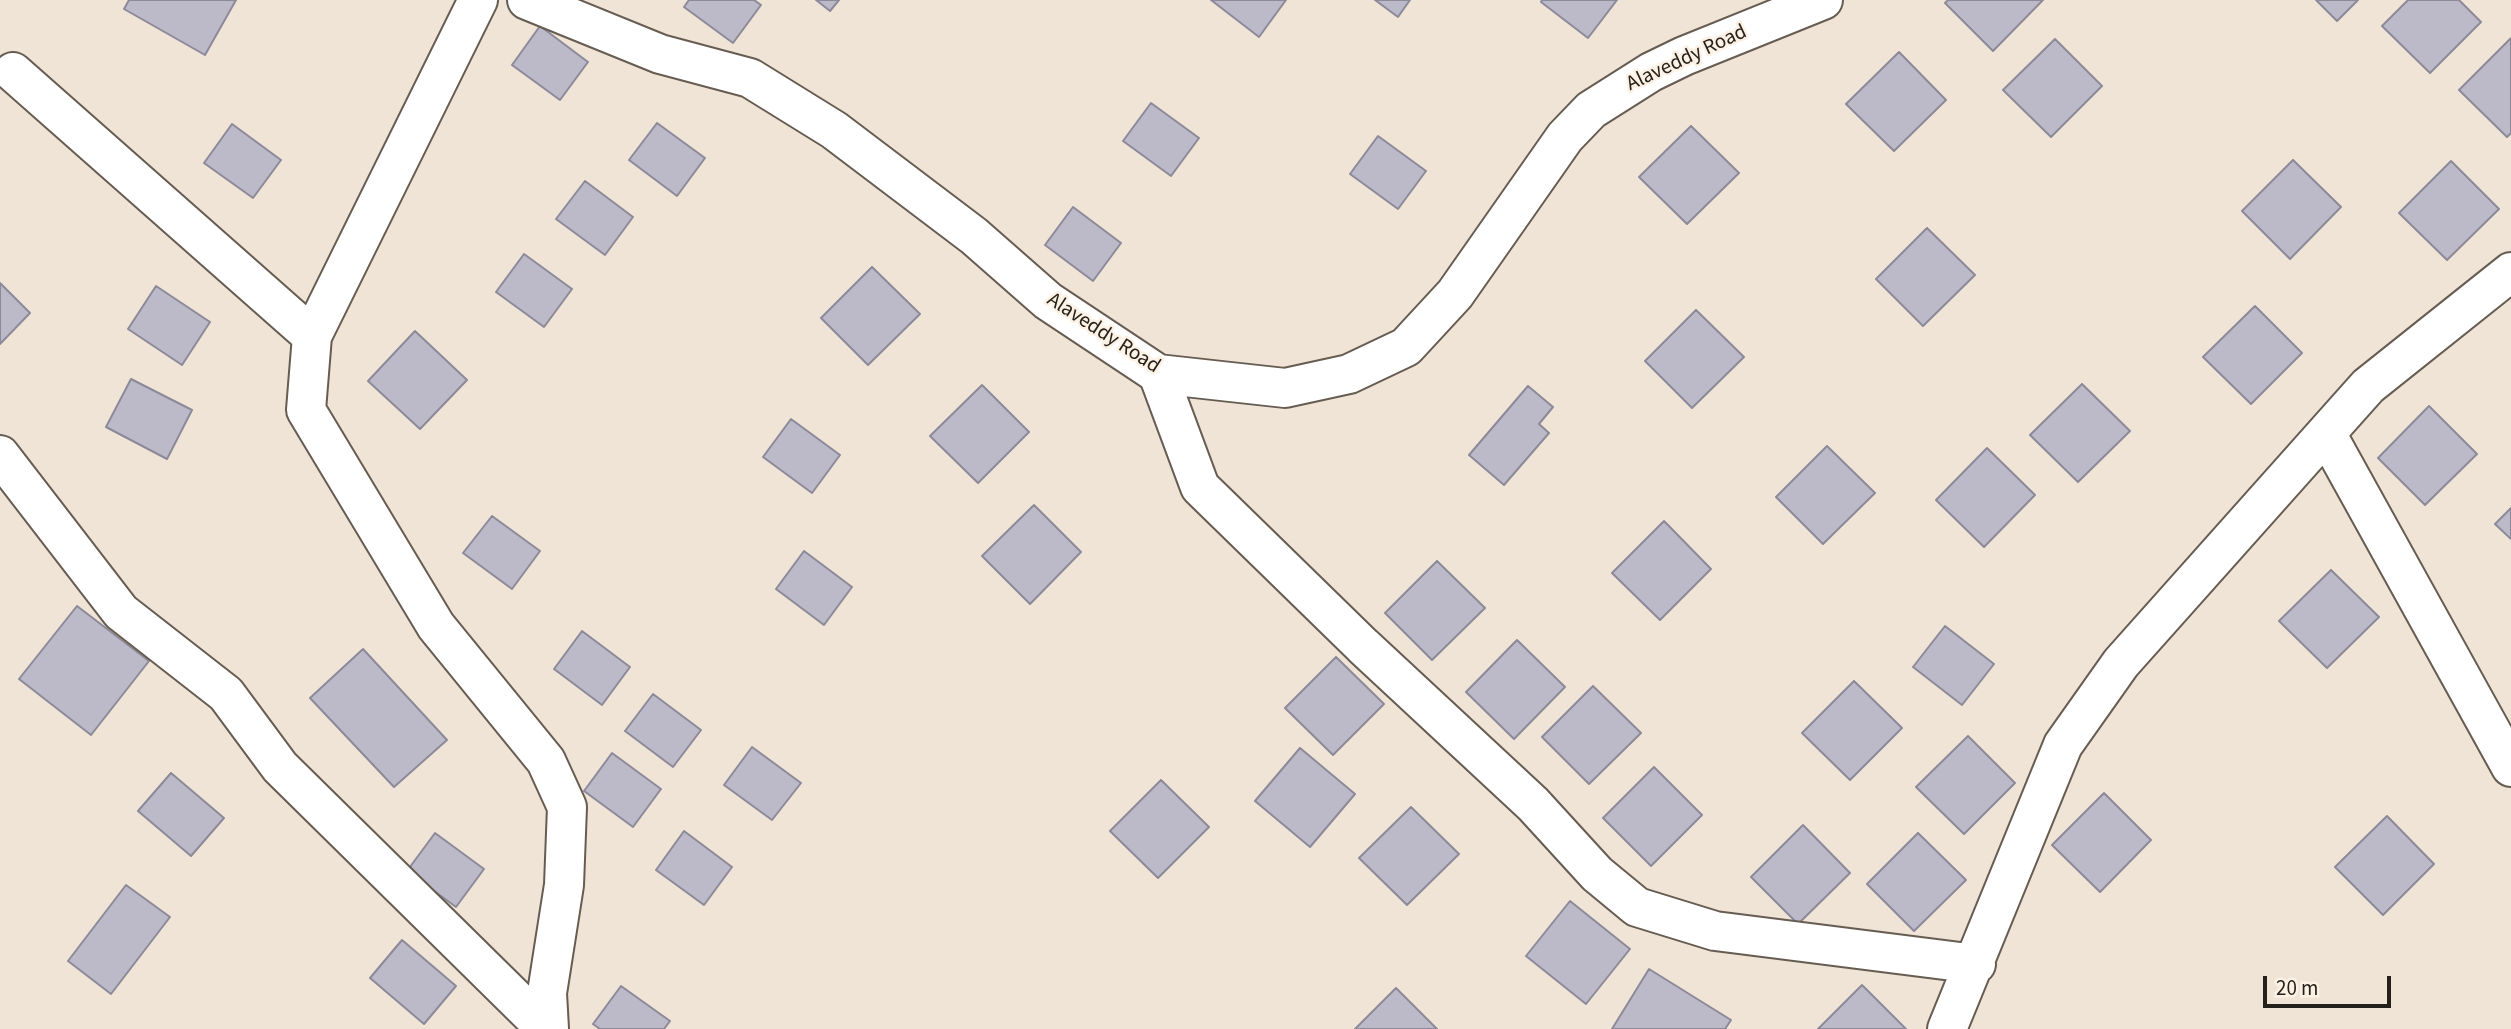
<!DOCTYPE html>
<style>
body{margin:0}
#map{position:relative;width:2511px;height:1029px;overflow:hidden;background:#f0e4d7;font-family:"Source Sans 3",sans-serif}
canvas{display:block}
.scale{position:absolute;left:2263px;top:976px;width:128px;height:32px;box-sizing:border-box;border:4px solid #24201b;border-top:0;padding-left:9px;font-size:21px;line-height:24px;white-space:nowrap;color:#24201b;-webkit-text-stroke:5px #fdf1e4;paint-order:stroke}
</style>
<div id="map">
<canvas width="2511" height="1029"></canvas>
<div class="scale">20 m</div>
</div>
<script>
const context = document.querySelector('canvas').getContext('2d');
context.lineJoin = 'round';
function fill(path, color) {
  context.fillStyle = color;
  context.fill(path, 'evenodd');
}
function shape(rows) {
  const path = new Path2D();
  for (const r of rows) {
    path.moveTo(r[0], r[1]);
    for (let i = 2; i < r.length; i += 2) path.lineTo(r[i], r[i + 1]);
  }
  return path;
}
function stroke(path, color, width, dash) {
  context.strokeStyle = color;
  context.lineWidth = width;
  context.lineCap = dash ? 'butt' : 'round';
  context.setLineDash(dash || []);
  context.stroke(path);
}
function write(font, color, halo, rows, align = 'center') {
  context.font = font + ' "Source Sans 3",sans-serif';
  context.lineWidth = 5;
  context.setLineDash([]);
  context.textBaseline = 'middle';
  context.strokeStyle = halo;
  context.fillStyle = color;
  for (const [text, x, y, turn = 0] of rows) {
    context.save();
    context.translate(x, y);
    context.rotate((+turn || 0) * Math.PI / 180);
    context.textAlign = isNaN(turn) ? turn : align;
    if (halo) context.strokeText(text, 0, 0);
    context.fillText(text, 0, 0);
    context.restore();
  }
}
const building = shape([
 [129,0,236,0,205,55,124,9,129,0],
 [689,0,754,0,761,5,733,43,684,7,689,0],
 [816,0,839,0,830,11,816,0],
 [1211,0,1286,0,1259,37,1211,0],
 [1375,0,1410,0,1398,17,1375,0],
 [1542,0,1617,0,1588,38,1541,2,1542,0],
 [1948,0,2043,0,1993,51,1945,3,1948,0],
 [2316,0,2358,0,2337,21,2316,0],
 [2408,0,2459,0,2481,22,2430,73,2382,26,2408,0],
 [540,26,588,62,560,100,512,65,540,26],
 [2511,38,2511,133,2507,137,2459,90,2511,38],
 [2055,39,2102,86,2051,137,2003,90,2055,39],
 [1899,52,1946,100,1894,151,1846,104,1899,52],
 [1151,103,1199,138,1171,176,1123,141,1151,103],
 [657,123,705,158,677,196,629,160,657,123],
 [232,124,281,160,253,198,204,163,232,124],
 [1691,126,1739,173,1687,224,1639,177,1691,126],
 [1378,136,1426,171,1398,209,1350,174,1378,136],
 [2293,160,2341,207,2290,259,2242,211,2293,160],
 [2451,161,2499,209,2447,260,2399,213,2451,161],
 [585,181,633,217,605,255,556,219,585,181],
 [1073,207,1121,243,1093,281,1045,245,1073,207],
 [1927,228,1975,275,1923,326,1876,279,1927,228],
 [524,254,572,289,544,327,496,292,524,254],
 [872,267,920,314,868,365,821,318,872,267],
 [0,283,30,313,0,344,0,283],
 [156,286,210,322,182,365,128,329,156,286],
 [2255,306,2302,353,2251,404,2203,357,2255,306],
 [1696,310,1744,357,1692,408,1645,361,1696,310],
 [415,331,467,380,420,429,368,381,415,331],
 [131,379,192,410,167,459,106,427,131,379],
 [2082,384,2130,431,2078,482,2030,435,2082,384],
 [982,385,1029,432,978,483,930,436,982,385],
 [1528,386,1553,407,1539,424,1549,433,1504,485,1469,455,1528,386],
 [2429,406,2477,454,2425,505,2378,458,2429,406],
 [791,419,840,455,812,493,763,457,791,419],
 [1827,446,1875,493,1823,544,1776,497,1827,446],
 [1987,448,2035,495,1984,547,1936,500,1987,448],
 [1034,505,1081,552,1030,604,982,556,1034,505],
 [2511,508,2511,539,2495,524,2511,508],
 [492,516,540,551,512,589,463,553,492,516],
 [1664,521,1711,569,1660,620,1612,573,1664,521],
 [804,551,852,587,824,625,776,589,804,551],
 [1437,561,1485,608,1432,660,1385,613,1437,561],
 [2331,570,2379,617,2327,668,2279,621,2331,570],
 [77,606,149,661,91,735,19,679,77,606],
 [1945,626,1994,664,1962,705,1913,667,1945,626],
 [582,631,630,667,602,705,554,669,582,631],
 [1517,640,1565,687,1514,739,1466,692,1517,640],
 [363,649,447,740,394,787,310,698,363,649],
 [1336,657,1384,704,1333,755,1285,708,1336,657],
 [1854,681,1902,728,1850,780,1802,733,1854,681],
 [1593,686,1641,733,1589,784,1542,737,1593,686],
 [653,694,701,730,673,767,625,731,653,694],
 [1968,736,2015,783,1964,834,1916,787,1968,736],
 [752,747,801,783,772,820,724,785,752,747],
 [1300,748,1355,794,1310,847,1255,801,1300,748],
 [612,753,661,789,633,827,584,791,612,753],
 [1654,767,1702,815,1651,866,1603,818,1654,767],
 [171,773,224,818,191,856,138,811,171,773],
 [1161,780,1209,827,1158,878,1110,831,1161,780],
 [2104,793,2151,840,2100,892,2052,845,2104,793],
 [1411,807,1459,854,1407,905,1359,858,1411,807],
 [2387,816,2434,864,2383,915,2335,867,2387,816],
 [1803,825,1850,873,1798,924,1751,877,1803,825],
 [684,831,732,867,704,905,656,870,684,831],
 [435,833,484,869,456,907,407,871,435,833],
 [1918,833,1966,880,1914,931,1867,884,1918,833],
 [126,885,170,917,111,994,68,961,126,885],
 [1570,901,1630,949,1586,1004,1526,956,1570,901],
 [402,940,456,986,424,1024,370,978,402,940],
 [1649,969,1731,1020,1725,1029,1612,1029,1649,969],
 [1862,985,1906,1029,1818,1029,1862,985],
 [621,986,670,1021,664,1029,600,1029,593,1024,621,986],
 [1396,988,1437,1029,1355,1029,1396,988]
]);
fill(building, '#bcbac9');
stroke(building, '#8c8a99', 2);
const minor = shape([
 [478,0,312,336,306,410,436,626,546,761,567,807,564,885,547,993,549,1029],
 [527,0,660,54,750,78,834,130,974,236,1048,301,1158,374,1285,388,1349,374,1406,347,1455,294,1565,137,1591,110,1651,72,1684,56,1823,0],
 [13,72,312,336],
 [1158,374,1200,487,1363,646,1533,804,1597,874,1637,907,1715,931,1976,964],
 [2326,433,2511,767],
 [0,455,121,612,226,694,280,767,546,1029],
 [1947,1029,2063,745,2121,663,2368,386,2511,272]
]);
stroke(minor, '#665c51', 42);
stroke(minor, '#fff', 38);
write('21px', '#24201b', '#fdf1e4', [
 ["Alaveddy Road",1687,59,-25],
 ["Alaveddy Road",1103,334,33]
]);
</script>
